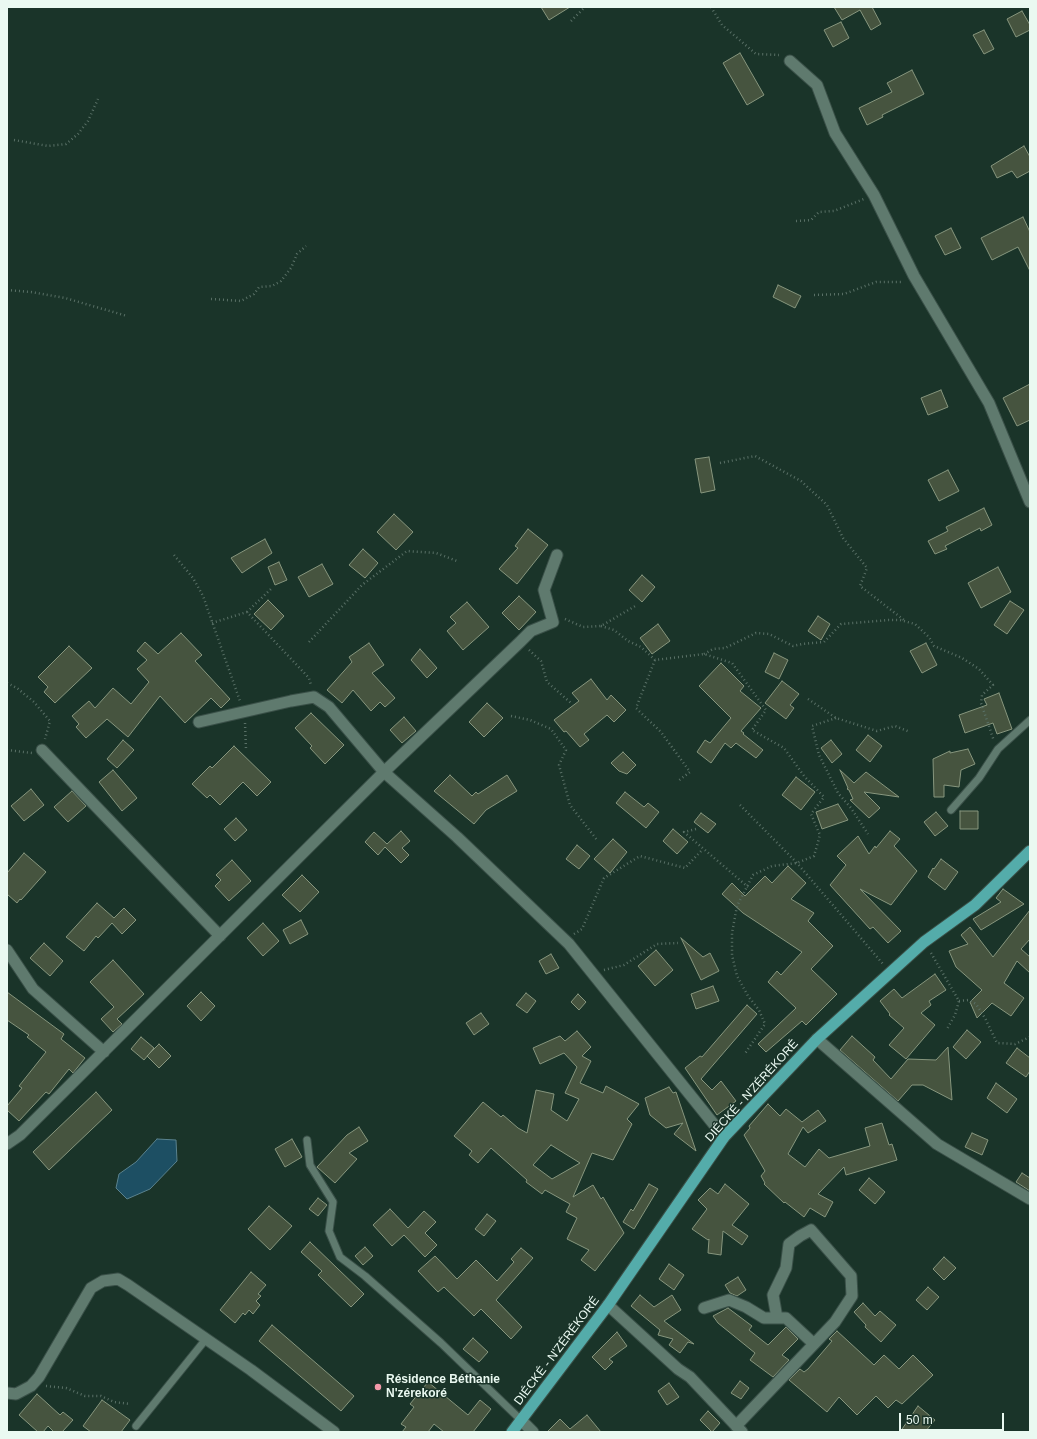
<!DOCTYPE html>
<meta charset="utf-8">
<style>
body{margin:0}
#map{position:relative;width:1037px;height:1439px;overflow:hidden;background:#1a3429;font-family:Arial,sans-serif}
canvas{display:block}
.frame{position:absolute;inset:0;border:8px solid #eaf9f1;pointer-events:none}
.scale{position:absolute;left:899px;top:1413px;width:105px;height:18px;box-sizing:border-box;border:2px solid #eaf9f1;border-top:0;padding-left:5px;font-size:12px;line-height:14px;white-space:nowrap;color:#eaf9f1;-webkit-text-stroke:3px #1a3429;paint-order:stroke}
</style>
<div id="map">
<canvas width="1037" height="1439"></canvas>
<div class="frame"></div>
<div class="scale">50 m</div>
</div>
<script>
const context = document.querySelector('canvas').getContext('2d');
context.lineJoin = 'round';
function fill(path, color) {
  context.fillStyle = color;
  context.fill(path, 'evenodd');
}
function shape(rows) {
  const path = new Path2D();
  for (const r of rows) {
    path.moveTo(r[0], r[1]);
    for (let i = 2; i < r.length; i += 2) path.lineTo(r[i], r[i + 1]);
  }
  return path;
}
function stroke(path, color, width, dash) {
  context.strokeStyle = color;
  context.lineWidth = width;
  context.lineCap = dash ? 'butt' : 'round';
  context.setLineDash(dash || []);
  context.stroke(path);
}
function write(font, color, halo, rows, align = 'center') {
  context.font = font + ' Arial,sans-serif';
  context.lineWidth = 3;
  context.setLineDash([]);
  context.textBaseline = 'middle';
  context.strokeStyle = halo;
  context.fillStyle = color;
  for (const [text, x, y, turn = 0] of rows) {
    context.save();
    context.translate(x, y);
    context.rotate((+turn || 0) * Math.PI / 180);
    context.textAlign = isNaN(turn) ? turn : align;
    if (halo) context.strokeText(text, 0, 0);
    context.fillText(text, 0, 0);
    context.restore();
  }
}
const water = shape([
 [157,1139,176,1140,177,1161,150,1189,127,1199,116,1188,119,1174,136,1162,157,1139]
]);
fill(water, '#1d4f63');
stroke(water, '#5a828e', 1);
const building = shape([
 [541,7,570,7,549,20,541,7],
 [834,7,872,7,881,24,871,30,860,10,842,20,834,7],
 [1022,11,1030,25,1030,30,1016,37,1007,19,1022,11],
 [841,22,849,38,833,47,824,30,841,22],
 [984,30,994,49,984,54,973,35,984,30],
 [740,53,764,95,747,105,723,63,740,53],
 [912,70,924,94,882,115,883,117,867,125,859,108,892,92,887,83,912,70],
 [1024,146,1030,157,1030,171,1017,178,1012,171,997,178,991,166,1024,146],
 [1023,217,1030,232,1030,271,1018,247,992,260,981,238,1023,217],
 [951,228,961,248,945,255,935,236,951,228],
 [778,285,801,296,795,308,773,297,778,285],
 [1030,384,1030,420,1017,426,1003,398,1030,384],
 [941,390,948,407,928,415,921,398,941,390],
 [709,457,715,490,701,493,695,459,709,457],
 [948,470,959,491,939,501,928,480,948,470],
 [984,508,992,525,981,531,980,528,945,546,947,549,935,554,928,541,948,531,946,527,984,508],
 [394,514,413,532,396,550,377,532,394,514],
 [528,529,548,545,517,584,499,569,518,548,515,546,528,529],
 [265,539,272,553,242,573,231,558,265,539],
 [363,549,378,563,365,578,349,565,363,549],
 [279,562,287,580,275,585,268,567,279,562],
 [322,564,333,584,309,597,298,577,322,564],
 [998,567,1011,592,981,608,968,583,998,567],
 [642,575,655,587,642,602,629,590,642,575],
 [519,596,536,612,519,630,502,613,519,596],
 [268,600,284,616,271,630,254,614,268,600],
 [1010,601,1024,610,1007,634,994,625,1010,601],
 [467,602,489,627,463,650,447,631,456,623,450,617,467,602],
 [818,616,830,624,821,640,808,631,818,616],
 [658,624,670,641,652,654,640,638,658,624],
 [181,633,202,655,195,661,230,699,221,708,211,698,185,723,160,696,128,737,107,719,86,738,76,727,79,724,72,716,89,701,95,708,113,688,131,704,149,682,137,669,147,660,137,651,145,642,158,654,181,633],
 [369,643,384,665,372,673,395,698,385,707,380,702,371,711,353,690,342,703,327,690,352,662,349,657,369,643],
 [926,643,937,665,922,673,910,651,926,643],
 [69,646,92,668,55,703,44,692,48,687,38,677,69,646],
 [420,649,437,668,427,678,411,660,420,649],
 [774,653,788,660,779,679,765,672,774,653],
 [721,663,744,686,740,691,761,708,741,731,744,733,743,734,763,750,756,758,736,743,731,748,725,743,711,763,697,752,705,740,710,743,731,718,699,686,721,663],
 [591,679,607,700,611,695,626,710,614,722,607,715,584,734,589,740,580,747,566,731,564,732,554,720,579,701,572,693,591,679],
 [782,681,799,694,790,705,794,708,786,719,765,703,782,681],
 [999,693,1012,729,997,734,993,723,965,733,959,715,987,705,984,699,999,693],
 [487,703,503,718,484,737,469,722,487,703],
 [311,713,344,745,325,764,310,748,312,746,295,728,311,713],
 [404,717,416,731,402,743,390,730,404,717],
 [868,735,882,746,870,762,856,750,868,735],
 [123,740,134,750,117,768,107,759,123,740],
 [831,740,842,754,832,763,821,748,831,740],
 [234,746,271,782,257,796,243,782,220,805,210,795,207,798,192,784,210,766,212,768,234,746],
 [968,749,975,764,961,770,959,787,944,785,944,797,934,797,933,759,950,751,950,753,968,749],
 [623,752,636,765,627,774,619,771,611,763,623,752],
 [113,770,137,798,122,811,99,782,113,770],
 [840,770,854,783,866,772,899,797,864,792,880,808,869,818,850,800,853,799,849,790,847,789,848,788,840,770],
 [450,775,472,796,476,792,478,794,507,775,517,791,486,810,474,824,434,791,450,775],
 [796,777,815,792,801,810,782,795,796,777],
 [31,789,44,805,24,821,11,806,31,789],
 [72,791,86,806,68,822,54,807,72,791],
 [625,792,644,807,648,803,659,812,646,828,616,803,625,792],
 [838,804,848,820,822,829,816,812,838,804],
 [960,811,978,811,978,829,960,829,960,811],
 [936,812,948,826,935,836,924,822,936,812],
 [701,813,716,824,708,833,694,822,701,813],
 [236,818,247,830,235,841,224,829,236,818],
 [673,829,688,842,677,854,663,841,673,829],
 [401,831,410,841,402,848,409,855,401,863,385,847,378,855,365,842,374,832,387,844,401,831],
 [890,831,900,839,894,846,917,871,891,905,860,889,901,931,888,943,873,927,870,929,830,885,846,865,837,856,858,836,869,854,875,846,876,848,890,831],
 [613,839,627,852,610,873,594,859,613,839],
 [577,845,590,856,579,869,566,859,577,845],
 [24,853,46,872,21,900,20,899,17,903,7,894,7,873,24,853],
 [941,859,958,872,945,890,928,877,933,868,934,869,941,859],
 [232,860,251,881,229,901,215,886,221,880,216,875,232,860],
 [788,866,806,883,791,899,814,913,808,921,833,946,811,969,837,994,806,1025,802,1021,766,1052,758,1044,796,1008,768,982,777,971,781,975,802,952,743,913,722,894,732,883,745,896,765,876,772,883,788,866],
 [302,875,319,892,300,912,282,895,302,875],
 [1003,889,1024,904,981,930,973,919,1001,902,996,898,1003,889],
 [97,903,114,918,124,908,136,920,122,934,112,923,98,938,96,936,84,951,66,937,97,903],
 [1030,910,1030,939,1021,949,1030,957,1030,973,1017,961,1004,983,1024,998,1011,1016,992,1003,977,1018,970,1002,982,990,956,967,949,951,968,944,961,935,970,927,993,957,1030,910],
 [301,920,308,934,290,944,283,930,301,920],
 [263,923,279,941,263,956,247,938,263,923],
 [681,938,703,957,710,953,719,971,701,980,681,938],
 [44,943,63,961,50,976,30,958,44,943],
 [656,950,673,970,655,986,638,966,656,950],
 [551,954,559,968,546,974,539,961,551,954],
 [113,960,144,994,117,1019,122,1024,113,1032,101,1019,114,1007,90,982,113,960],
 [935,974,946,990,929,1001,931,1005,921,1013,935,1025,906,1059,889,1045,904,1028,889,1015,890,1014,880,1001,894,989,902,998,935,974],
 [713,986,719,1001,696,1009,691,994,713,986],
 [7,992,64,1034,61,1039,85,1058,73,1073,69,1069,49,1094,46,1092,19,1121,7,1110,7,1106,22,1088,19,1086,46,1052,27,1037,29,1035,7,1020,7,992],
 [201,992,215,1006,201,1021,187,1006,201,992],
 [526,993,536,1001,527,1013,516,1005,526,993],
 [578,994,586,1002,579,1010,571,1002,578,994],
 [747,1005,757,1014,701,1079,712,1090,721,1081,736,1101,717,1115,685,1068,700,1056,702,1057,747,1005],
 [481,1013,489,1024,474,1035,466,1023,481,1013],
 [967,1030,981,1042,966,1059,953,1047,967,1030],
 [577,1031,591,1047,582,1056,591,1061,580,1083,603,1093,606,1086,639,1104,627,1119,632,1124,613,1160,592,1153,573,1197,593,1185,601,1199,603,1197,624,1233,595,1271,581,1260,589,1250,567,1239,577,1218,566,1212,570,1204,545,1190,542,1194,526,1182,527,1180,491,1148,478,1163,469,1155,472,1151,454,1136,483,1102,501,1117,503,1115,518,1128,527,1133,536,1090,554,1094,551,1110,567,1121,579,1099,565,1093,577,1067,564,1053,540,1064,533,1048,560,1036,565,1041,577,1031],
 [551,1145,580,1163,552,1179,533,1165,551,1145],
 [852,1036,875,1057,873,1060,891,1079,908,1059,936,1060,948,1047,952,1100,923,1085,912,1085,898,1101,840,1050,852,1036],
 [141,1037,154,1048,144,1060,131,1049,141,1037],
 [159,1044,171,1056,159,1068,147,1056,159,1044],
 [1017,1048,1030,1058,1030,1071,1026,1077,1006,1063,1017,1048],
 [996,1083,1017,1099,1007,1113,987,1098,996,1083],
 [669,1087,673,1093,676,1092,696,1151,674,1134,683,1123,666,1128,650,1115,645,1098,669,1087],
 [96,1092,112,1110,49,1170,33,1152,96,1092],
 [768,1104,780,1116,786,1109,802,1122,818,1110,826,1121,808,1133,803,1127,788,1154,805,1167,819,1149,829,1158,870,1146,865,1128,882,1123,889,1145,892,1144,897,1160,846,1175,844,1167,818,1194,833,1202,825,1217,810,1208,804,1217,785,1202,784,1203,764,1184,765,1183,761,1176,765,1171,744,1135,750,1128,749,1126,768,1104],
 [359,1127,368,1141,349,1153,357,1159,335,1183,317,1167,347,1135,359,1127],
 [972,1133,988,1140,982,1155,965,1147,972,1133],
 [292,1139,302,1157,285,1167,275,1149,292,1139],
 [1022,1173,1030,1178,1030,1191,1016,1182,1022,1173],
 [869,1178,885,1192,875,1204,859,1190,869,1178],
 [649,1184,658,1189,634,1229,623,1222,631,1209,633,1211,649,1184],
 [725,1184,749,1204,732,1225,748,1236,742,1245,723,1231,721,1255,708,1253,709,1239,708,1240,692,1229,707,1209,698,1200,710,1188,718,1194,725,1184],
 [318,1198,327,1205,318,1216,309,1209,318,1198],
 [269,1206,292,1226,270,1250,248,1229,269,1206],
 [390,1209,408,1228,424,1211,436,1222,425,1233,437,1245,425,1257,404,1235,392,1246,373,1225,390,1209],
 [487,1214,496,1221,484,1236,475,1229,487,1214],
 [310,1242,364,1294,351,1307,318,1275,322,1271,301,1252,310,1242],
 [365,1247,373,1256,363,1265,355,1256,365,1247],
 [521,1248,533,1258,496,1300,522,1327,511,1339,481,1309,474,1316,444,1287,438,1292,418,1271,435,1256,457,1279,476,1260,497,1281,514,1262,511,1259,521,1248],
 [944,1257,956,1268,944,1280,933,1269,944,1257],
 [669,1264,684,1275,674,1290,659,1279,669,1264],
 [251,1272,266,1285,258,1294,261,1296,256,1301,260,1305,253,1314,249,1310,245,1315,243,1313,235,1323,220,1310,251,1272],
 [738,1277,746,1290,737,1296,730,1293,725,1285,738,1277],
 [928,1287,939,1297,927,1310,916,1300,928,1287],
 [640,1295,654,1307,672,1295,681,1310,664,1321,694,1344,688,1342,680,1353,669,1345,673,1339,658,1335,660,1330,631,1306,640,1295],
 [863,1303,875,1316,880,1311,896,1325,881,1342,865,1327,866,1325,854,1312,863,1303],
 [728,1308,752,1326,749,1330,768,1345,786,1327,798,1339,782,1355,789,1360,773,1377,750,1360,755,1353,718,1323,713,1316,728,1308],
 [272,1325,354,1396,341,1411,259,1341,272,1325],
 [837,1331,874,1365,884,1355,899,1369,913,1355,933,1375,902,1404,896,1400,888,1408,876,1396,857,1415,839,1397,827,1412,789,1380,800,1369,804,1372,808,1369,832,1341,829,1339,837,1331],
 [617,1332,627,1346,609,1359,613,1362,605,1370,592,1357,617,1332],
 [473,1338,488,1352,479,1362,463,1349,473,1338],
 [740,1381,749,1388,741,1399,731,1393,740,1381],
 [428,1382,468,1415,480,1400,491,1409,473,1432,444,1432,434,1424,428,1432,402,1432,406,1427,401,1424,414,1407,410,1404,428,1382],
 [669,1383,679,1397,667,1405,658,1391,669,1383],
 [37,1394,60,1415,63,1412,73,1420,62,1432,54,1432,48,1426,43,1432,38,1432,19,1415,37,1394],
 [102,1400,130,1420,121,1432,91,1432,83,1426,102,1400],
 [918,1406,935,1420,925,1432,900,1432,918,1406],
 [708,1411,720,1423,712,1432,700,1420,708,1411],
 [587,1415,601,1432,547,1432,560,1419,570,1429,587,1415]
]);
fill(building, '#46543f');
stroke(building, '#87967e', 1);
const service = shape([
 [951,810,979,778,998,749,1030,720],
 [307,1140,310,1165,333,1202,329,1231,340,1257,365,1276,441,1343,522,1421],
 [136,1426,206,1339]
]);
const minor = shape([
 [790,61,817,85,835,133,874,195,914,276,989,403,1030,502],
 [199,722,291,701,314,697,329,707,384,772,457,837,569,944,724,1137],
 [42,750,220,936],
 [7,950,33,989,104,1052],
 [817,1039,937,1144,1030,1199],
 [7,1144,20,1135,384,772,520,642,531,631,553,622,544,590,557,555],
 [608,1305,678,1369,690,1377,742,1432],
 [704,1308,729,1300,746,1307,764,1318,786,1318,814,1344],
 [7,1393,16,1394,31,1386,39,1377,91,1288,103,1281,118,1279,128,1285,251,1370,334,1432],
 [522,1421,533,1432],
 [736,1426,835,1322,852,1296,851,1276,811,1230,800,1236,789,1244,786,1268,773,1295,777,1318]
]);
const trunk = shape([
 [512,1432,608,1305,724,1137,817,1039,924,942,975,905,1030,851]
]);
stroke(service, '#3a5048', 9);
stroke(minor, '#3a5048', 13);
stroke(trunk, '#3a5048', 13);
stroke(shape([
 [711,7,722,25,756,54,779,55],
 [571,21,585,7],
 [14,140,48,146,66,144,78,134,88,121,98,99],
 [796,221,811,220,819,212,834,211,864,199],
 [7,290,31,292,65,298,127,316],
 [814,295,844,294,876,282,903,282],
 [211,299,241,301,254,294,259,287,272,286,281,281,291,268,297,254,306,246],
 [720,463,755,456,801,481,827,505,843,538,867,568,860,586,904,620],
 [174,555,193,578,203,596,240,701],
 [247,612,272,588],
 [565,619,583,627,601,626,637,605],
 [212,623,247,612,309,678,311,685],
 [601,626,614,630,628,641,641,647,655,660,704,654,732,663,766,710,752,730,784,748,804,776,824,797,811,814,820,835,814,856,797,863,772,866,753,875,737,906,732,933,732,955,737,976,748,996,759,1010,765,1024,744,1055],
 [309,642,362,585,407,551,436,553,457,561],
 [529,650,541,661,547,682,571,703],
 [704,654,713,649,725,648,756,633,769,634,793,646,802,644,824,642,841,624,889,620,900,620,915,624,929,637,934,646,962,658,979,669,993,685,982,695,981,703,994,741],
 [655,660,636,708,661,732,690,772,678,781],
 [7,683,17,688,34,702,50,721,45,739],
 [808,699,836,718,877,731,895,726,910,732],
 [511,716,530,720,551,729,566,750,559,765,570,805,597,840],
 [836,718,812,726,819,755,838,793,851,808,868,834],
 [245,723,246,749],
 [7,750,32,753],
 [740,805,797,863,883,964],
 [696,829,684,832,748,887],
 [574,934,582,929,604,878,640,856,685,868,703,849],
 [931,953,959,1001,955,1015,947,1029],
 [604,970,624,965,657,944,678,943],
 [959,1001,969,1000,976,1004,985,1018,997,1043,1015,1044,1030,1037],
 [46,1386,66,1388,85,1396,101,1396,114,1402,130,1404]
]), '#597066', 2.5, [1, 3]);
stroke(service, '#5f7a6e', 7);
stroke(minor, '#5f7a6e', 11);
stroke(trunk, '#54acaa', 11);
for (const [x, y, r, color] of [
 [378,1387,4,"#f39aa9"]
]) {
  const dot = new Path2D();
  dot.arc(x, y, r, 0, 2 * Math.PI);
  context.fillStyle = color;
  context.fill(dot);
  stroke(dot, '#1a3429', 1.5);
}
write('12px', '#eaf9f1', '#1a3429', [
 ["DIÉCKÉ - N'ZÉRÉKORÉ",752,1091,-48],
 ["DIÉCKÉ - N'ZÉRÉKORÉ",557,1351,-53]
]);
write('bold 12px', '#eaf9f1', '#1a3429', [
 ["Résidence Béthanie",386,1380],
 ["N'zérekoré",386,1394]
], 'left');
</script>
